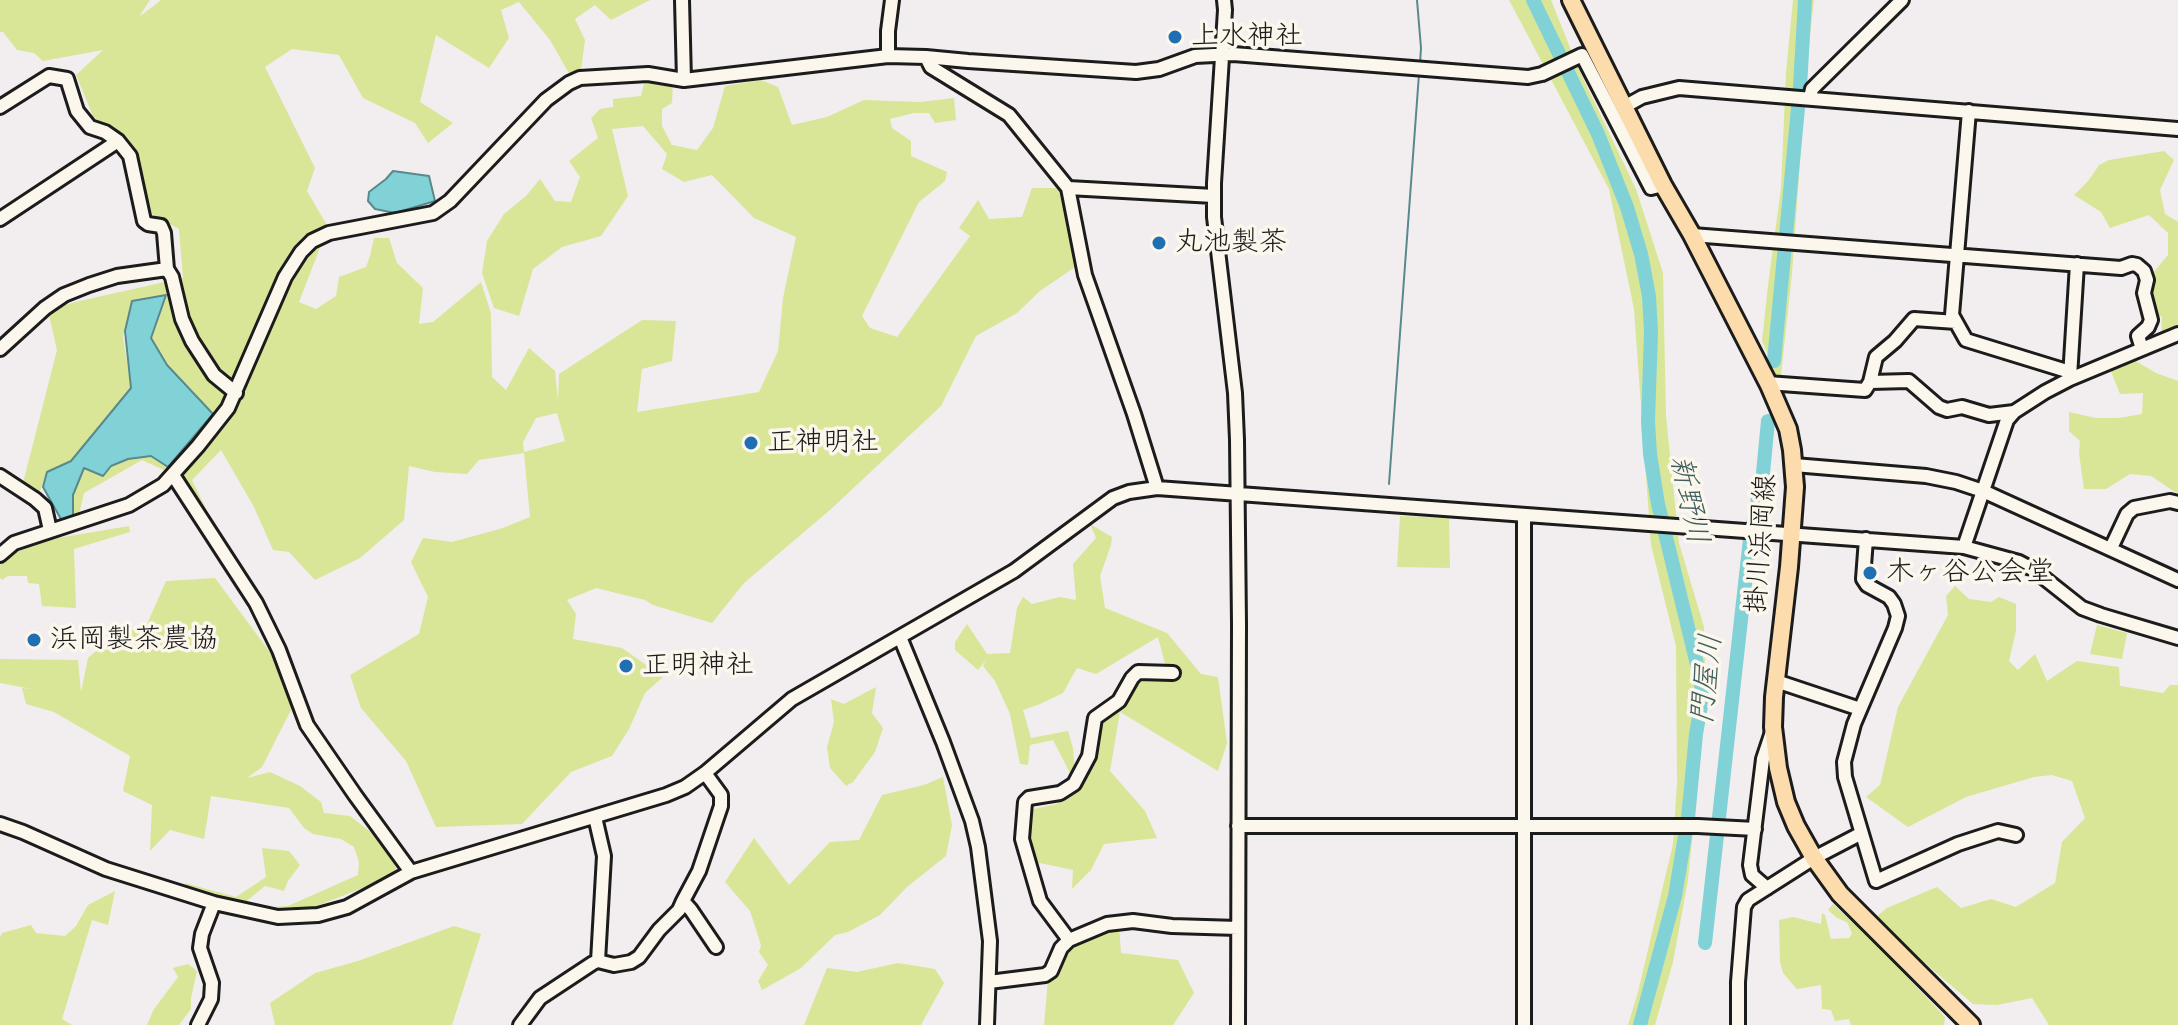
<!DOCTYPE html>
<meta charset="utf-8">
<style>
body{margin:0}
canvas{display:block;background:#f2edee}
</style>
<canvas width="2178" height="1025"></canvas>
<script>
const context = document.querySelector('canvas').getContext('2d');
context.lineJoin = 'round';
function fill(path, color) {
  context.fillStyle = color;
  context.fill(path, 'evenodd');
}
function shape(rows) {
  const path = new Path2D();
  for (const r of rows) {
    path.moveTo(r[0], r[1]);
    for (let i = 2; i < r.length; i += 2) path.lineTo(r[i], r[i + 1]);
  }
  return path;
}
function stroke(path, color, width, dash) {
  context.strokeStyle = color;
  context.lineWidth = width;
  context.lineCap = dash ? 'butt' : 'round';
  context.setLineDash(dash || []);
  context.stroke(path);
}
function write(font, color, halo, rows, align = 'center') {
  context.font = font + ' Itim,"Klee One",sans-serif';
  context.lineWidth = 7;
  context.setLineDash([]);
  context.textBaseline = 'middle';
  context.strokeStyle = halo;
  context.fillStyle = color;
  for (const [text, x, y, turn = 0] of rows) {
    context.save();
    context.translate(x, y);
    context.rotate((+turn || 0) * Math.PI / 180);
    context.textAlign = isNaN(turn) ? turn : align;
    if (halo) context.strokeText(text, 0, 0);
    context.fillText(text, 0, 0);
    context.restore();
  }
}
fill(shape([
 [0,0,150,0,139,17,161,0,650,0,611,20,595,5,575,19,585,40,581,70,570,75,550,40,519,2,501,10,509,38,489,68,436,35,420,102,453,123,428,143,415,123,363,98,339,55,292,49,265,67,315,168,307,191,328,227,299,302,316,309,336,296,339,277,366,267,370,256,374,238,389,238,397,263,423,288,419,324,433,322,481,282,491,313,492,377,506,390,529,348,555,371,558,400,559,374,642,320,676,321,672,361,642,369,637,412,759,392,778,351,783,298,796,237,754,218,712,175,684,182,662,169,667,154,643,126,612,129,628,196,601,236,562,247,533,269,519,316,494,308,482,273,487,241,504,214,526,196,540,179,555,201,571,202,580,177,569,161,598,138,591,118,600,109,613,107,613,99,641,96,645,79,673,82,672,103,662,109,662,126,672,145,697,150,713,128,725,86,761,80,778,87,792,125,827,117,864,100,920,102,954,98,956,120,935,123,929,113,914,113,890,119,892,128,911,141,911,156,947,172,945,181,919,202,862,316,870,328,897,337,970,236,959,228,978,200,989,219,1022,217,1032,188,1062,188,1073,240,1075,267,1040,291,1017,313,976,336,941,406,830,510,744,583,712,623,653,605,645,600,596,588,567,600,576,614,573,639,622,648,663,677,645,693,629,729,612,756,571,772,522,824,436,827,406,761,361,708,350,675,419,634,428,597,411,562,423,538,452,542,503,528,530,517,524,453,479,460,467,474,435,472,409,466,404,520,360,558,315,580,289,552,273,550,254,507,221,450,192,480,208,513,204,516,181,478,218,419,167,365,151,338,165,295,132,301,123,337,132,394,71,461,47,472,39,494,23,483,57,350,48,311,75,302,183,278,179,229,152,214,137,156,93,116,76,75,103,50,43,61,34,53,17,50,3,32,0,32],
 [557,413,565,441,524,452,523,442,536,418],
 [1509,0,1551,0,1579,70,1636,189,1663,273,1666,416,1679,543,1704,627,1706,701,1688,880,1673,962,1655,1025,1628,1025,1638,992,1673,844,1677,783,1676,646,1651,545,1634,309,1609,189],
 [1793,0,1814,0,1807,62,1792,274,1780,384,1762,341,1768,285,1781,188,1786,72],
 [2164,151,2174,160,2160,190,2165,214,2178,222,2178,343,2161,341,2162,317,2147,308,2147,280,2168,255,2168,233,2149,215,2110,228,2101,212,2074,195,2089,180,2099,165,2109,160],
 [2134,360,2156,373,2178,381,2178,494,2151,476,2130,474,2106,489,2084,489,2079,453,2080,441,2069,431,2069,412,2096,418,2119,418,2142,414,2143,393,2120,394,2110,369],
 [153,457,168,467,166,471,142,460,84,493,79,515,73,517,73,495,84,468,103,476,112,466,129,459],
 [1400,516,1449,518,1450,568,1397,567],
 [1090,524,1112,537,1111,545,1100,576,1105,608,1167,633,1201,674,1218,677,1227,743,1218,771,1120,712,1110,771,1145,811,1157,838,1104,844,1091,870,1072,889,1073,870,1035,862,1026,835,1029,810,1057,804,1078,783,1091,728,1131,671,1142,682,1167,671,1158,637,1096,674,1077,668,1063,693,1040,704,1023,710,1031,738,1068,731,1073,748,1075,773,1071,775,1053,740,1030,745,1028,765,1020,764,1010,714,995,681,983,666,986,660,978,670,955,650,955,642,967,624,987,654,1010,653,1017,608,1023,597,1032,604,1060,597,1076,600,1073,564,1096,538],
 [129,526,130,532,74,549,76,608,42,606,39,584,28,583,27,576,8,576,2,580,0,578,0,565,7,556,46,540],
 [215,578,272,655,292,708,262,767,247,778,270,772,300,786,321,802,324,813,350,816,390,847,396,869,393,876,304,911,250,909,288,906,358,875,359,862,354,847,341,839,313,834,304,828,289,808,211,796,204,839,170,830,150,851,152,805,123,791,130,756,54,712,26,704,22,688,32,689,0,683,0,659,78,660,81,692,88,658,110,639,147,624,166,581],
 [1955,586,1969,599,1991,602,1999,597,2016,604,2016,631,2009,661,2018,670,2035,654,2047,681,2077,661,2119,667,2120,686,2163,693,2170,685,2178,685,2178,1025,2049,1025,2032,998,1997,1005,1973,1004,1906,947,1877,916,1887,908,1937,887,1961,908,1991,899,2016,907,2055,883,2062,842,2085,818,2072,781,2052,775,2034,777,1966,797,1908,827,1866,797,1880,785,1898,707,1948,615,1946,596],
 [2097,625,2127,633,2122,659,2090,654],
 [876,687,872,713,883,728,875,752,853,782,846,786,830,768,827,747,834,722,831,699,844,704],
 [943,777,952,825,946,856,907,887,880,915,848,932,835,935,801,968,762,990,758,981,768,965,759,952,761,945,750,911,725,882,754,838,789,885,830,842,859,840,882,795,924,785],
 [262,848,289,851,300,865,288,881,284,891,265,886,243,904,216,900,185,889,185,883,236,897,266,877],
 [115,891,108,925,92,920,62,1019,72,1025,0,1025,0,937,2,933,31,925,36,933,65,936,76,926,88,905],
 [1833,904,1875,943,1945,1017,1944,1025,1851,1025,1849,1019,1835,1021,1831,1010,1822,1009,1821,985,1797,989,1783,973,1780,962,1779,920,1793,917,1821,924,1822,913,1825,915,1831,939,1849,938,1852,934,1847,922,1837,918,1828,910],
 [454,926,481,934,452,1025,275,1025,270,1003,315,973,358,961],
 [1119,926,1121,953,1178,960,1194,993,1173,1025,1044,1025,1048,980,1068,949],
 [898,963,935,969,944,983,921,1025,804,1025,827,968,857,972],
 [188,964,197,971,191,998,191,1009,179,1025,147,1025,154,1009,178,977,173,968]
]), '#d9e698');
const water = shape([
 [393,171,429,176,435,201,395,213,375,209,368,201,369,192,386,179,393,171],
 [166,295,151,338,167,365,213,414,168,467,151,456,128,459,111,466,103,476,84,468,73,495,73,517,62,521,43,487,47,472,71,461,131,388,125,331,132,301,166,295]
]);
fill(water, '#81d2d7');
stroke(water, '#59898c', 2);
stroke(shape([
 [1417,0,1421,48,1420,64],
 [1389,484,1419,74]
]), '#59898c', 2);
stroke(shape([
 [1533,0,1598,134,1627,207,1641,254,1649,296,1651,332,1648,421,1650,454,1658,504,1701,681,1702,700,1696,734,1688,818,1675,896,1640,1025],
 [1774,361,1800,87,1805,0],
 [1705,943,1750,539,1763,473,1768,421]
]), '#81d2d7', 14);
const minor = shape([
 [682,0,684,80],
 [1224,0,1225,10,1214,183,1214,217,1235,393,1237,440,1239,624,1238,1025],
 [888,56,888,31,892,0],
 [926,57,931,67,1009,115,1068,188,1085,275,1134,414,1157,488],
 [1810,98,1812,89,1817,84,1902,0],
 [0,107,49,76,67,79,77,111,90,127,105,132,118,141,130,156,144,221,148,224,161,226,164,233,167,269,172,277,182,319,192,341,214,375,236,393],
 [1624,107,1642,97,1679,88,2178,129],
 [1969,111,1952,315,1966,340,2070,372],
 [1068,188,1214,196],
 [0,219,118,141],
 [1692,235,2121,268,2132,264,2137,265,2144,271,2147,280,2144,293,2151,320,2148,327,2138,336,2142,349],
 [0,349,45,308,64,295,89,285,117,276,167,269],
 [2070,377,2077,264],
 [1870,382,1909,381,1939,407,1947,410,1962,407,1989,415,2014,412],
 [1767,383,1865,390,1870,382,1876,357,1895,341,1914,319,1956,322],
 [1794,465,1926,476,1956,482,1983,491,2178,580],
 [173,475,256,603,279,650,307,725,355,795,411,872],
 [0,476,35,499,45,508,50,530],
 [1866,539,1863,579,1867,585,1889,597,1894,604,1898,616,1895,628,1854,724,1844,762,1845,777,1876,881,1958,844,1998,831,2016,835],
 [1964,547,2007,420,2014,412,2045,392,2070,379,2178,334],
 [2111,548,2127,514,2134,508,2170,501,2178,503],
 [0,555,14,543,129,505,163,485,198,446,228,408,285,277,301,252,312,241,329,233,433,213,450,201,546,100,569,83,580,78,648,74,684,80,888,56,926,57,968,61,1136,72,1159,69,1195,56,1233,54,1528,77,1542,74,1582,55,1651,188,1663,185],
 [900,637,943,742,972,821,978,847,990,941,987,1025],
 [1776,681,1860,709],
 [595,817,604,856,598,961],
 [0,824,23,832,106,869,214,903,278,917,318,915,347,907,411,872,666,795,685,787,705,773,792,699,1014,571,1113,498,1129,492,1157,488,1964,547,2019,562,2034,570,2082,608,2101,615,2178,638],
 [1238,826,1698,826,1755,829],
 [1767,888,1752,875,1750,865,1763,759,1772,732],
 [683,901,699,871,721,806,721,795,705,773],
 [1069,940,1040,901,1022,839,1025,802,1029,798,1060,793,1074,784,1089,756,1095,718,1119,701,1132,678,1138,672,1173,673],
 [989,982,1045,975,1051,971,1061,948,1069,940,1107,924,1133,921,1172,926,1238,928],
 [198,1025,211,999,212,983,200,948,202,934,214,903],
 [520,1025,540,998,593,963,598,961,614,965,631,962,639,957,659,930,679,910,683,901,691,910,716,947],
 [1524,1025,1524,515],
 [1738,1025,1738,982,1744,907,1748,900,1814,858,1860,834]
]);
const major = shape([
 [1571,0,1663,185,1692,235,1769,385,1788,429,1792,450,1795,487,1789,567,1774,697,1773,727,1778,768,1786,802,1796,826,1814,858,1840,894,1971,1025]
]);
stroke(minor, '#1c1c1c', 18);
stroke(major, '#1c1c1c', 22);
stroke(minor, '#fbf7ec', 12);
stroke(major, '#fcdcac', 16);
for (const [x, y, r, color] of [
 [1175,37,8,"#1f6fb2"],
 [1159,243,8,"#1f6fb2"],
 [751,443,8,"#1f6fb2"],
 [1870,573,8,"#1f6fb2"],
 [34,640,8,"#1f6fb2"],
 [626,666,8,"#1f6fb2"]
]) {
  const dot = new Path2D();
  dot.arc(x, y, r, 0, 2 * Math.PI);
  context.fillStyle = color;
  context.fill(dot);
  stroke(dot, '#fbf7ec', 3);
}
write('28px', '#1c1c1c', '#fbf7ec', [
 ["上水神社",1191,37],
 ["丸池製茶",1175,243],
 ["正神明社",767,443],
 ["木ヶ谷公会堂",1886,573],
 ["浜岡製茶農協",50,640],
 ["正明神社",642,666]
], 'left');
write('28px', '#1c1c1c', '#fbf7ec', [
 ["掛川浜岡線",1762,544,-86]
]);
write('italic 30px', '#3f5c5d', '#fbf7ec', [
 ["新野川",1688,500,78],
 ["門屋川",1708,679,-84]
]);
</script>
